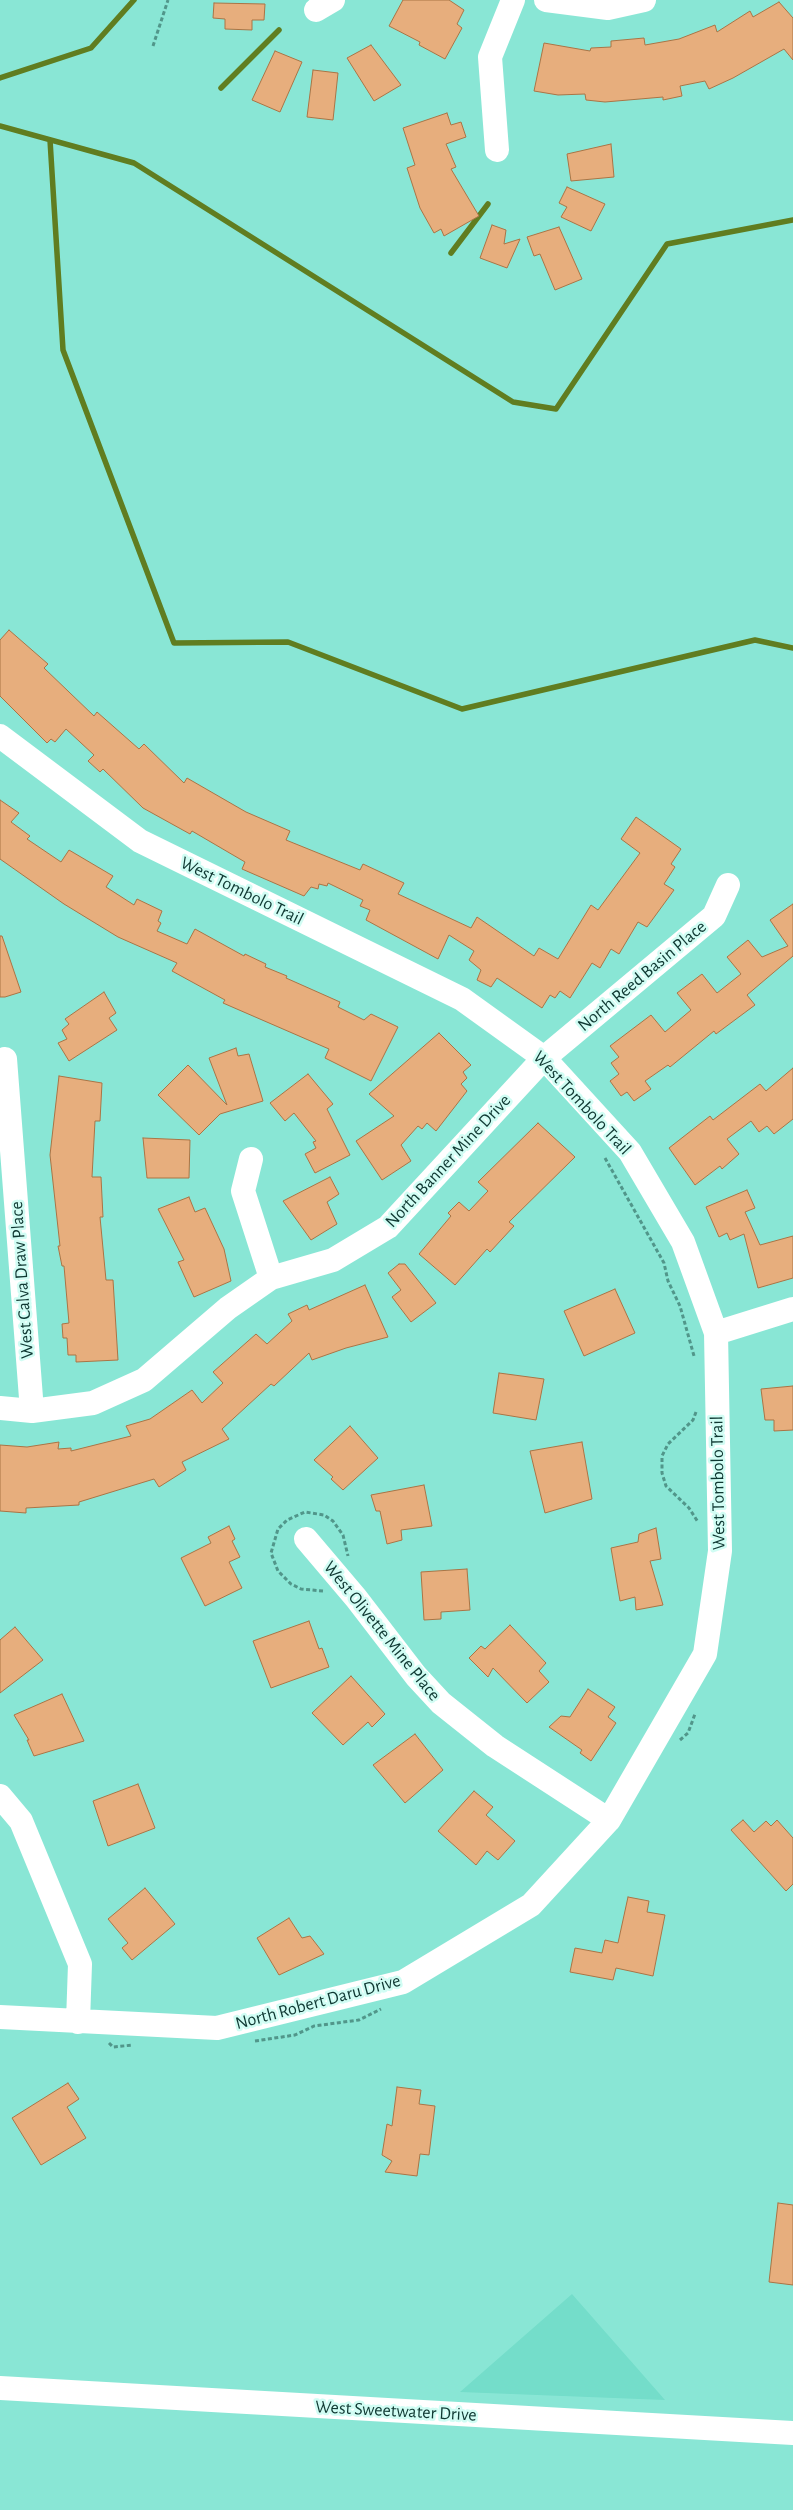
<!DOCTYPE html>
<style>
body{margin:0}
canvas{display:block;background:#89e6d5}
</style>
<canvas width="793" height="2510"></canvas>
<script>
const context = document.querySelector('canvas').getContext('2d');
context.lineJoin = 'round';
function fill(path, color) {
  context.fillStyle = color;
  context.fill(path, 'evenodd');
}
function shape(rows) {
  const path = new Path2D();
  for (const r of rows) {
    path.moveTo(r[0], r[1]);
    for (let i = 2; i < r.length; i += 2) path.lineTo(r[i], r[i + 1]);
  }
  return path;
}
function stroke(path, color, width, dash) {
  context.strokeStyle = color;
  context.lineWidth = width;
  context.lineCap = dash ? 'butt' : 'round';
  context.setLineDash(dash || []);
  context.stroke(path);
}
function write(font, color, halo, rows, align = 'center') {
  context.font = font + ' "Alegreya Sans",sans-serif';
  context.lineWidth = 5;
  context.setLineDash([]);
  context.textBaseline = 'middle';
  context.strokeStyle = halo;
  context.fillStyle = color;
  for (const [text, x, y, turn = 0] of rows) {
    context.save();
    context.translate(x, y);
    context.rotate((+turn || 0) * Math.PI / 180);
    context.textAlign = isNaN(turn) ? turn : align;
    if (halo) context.strokeText(text, 0, 0);
    context.fillText(text, 0, 0);
    context.restore();
  }
}
fill(shape([
 [572,2294,665,2400,460,2392]
]), '#74ddca');
stroke(shape([
 [0,78,91,48,134,0],
 [221,88,279,30],
 [0,126,134,163,513,402,556,409,667,244,793,220],
 [50,140,63,350,174,643,288,642,462,709,755,640,793,648],
 [451,253,488,204]
]), '#607d20', 5.5);
const building = shape([
 [403,0,449,0,464,10,457,24,462,28,445,59,419,45,420,42,389,26,403,0],
 [779,2,793,18,793,60,784,49,733,78,709,89,705,81,680,86,682,96,663,100,663,97,605,102,586,100,585,94,558,95,534,91,544,43,590,51,591,48,611,47,611,41,644,38,645,45,679,39,715,25,717,32,750,11,753,17,779,2],
 [214,3,265,4,264,20,252,20,252,30,225,29,225,19,213,18,214,3],
 [371,45,401,85,374,101,347,58,371,45],
 [275,51,302,62,280,112,252,100,275,51],
 [313,70,338,73,333,120,307,117,313,70],
 [447,113,451,125,461,122,466,137,446,144,456,167,451,169,479,216,444,236,441,229,434,233,420,208,407,168,415,165,403,128,447,113],
 [611,144,614,177,571,181,567,154,611,144],
 [567,187,605,204,591,231,561,217,567,207,559,203,567,187],
 [492,225,506,230,504,244,520,239,507,268,480,258,492,225],
 [559,227,582,279,555,290,540,254,534,256,527,237,559,227],
 [9,630,48,664,44,668,94,716,97,712,139,749,144,744,184,783,187,778,246,812,290,831,286,840,360,870,363,864,404,883,398,894,471,928,477,917,534,956,539,948,558,959,591,905,598,910,640,853,621,839,636,817,681,849,671,864,675,867,664,884,674,890,647,927,638,922,619,954,611,949,600,968,592,963,570,998,560,991,555,998,550,995,542,1008,497,978,491,987,477,980,481,970,469,960,474,951,449,935,438,959,366,920,370,910,360,906,363,900,328,883,327,886,319,884,318,889,311,887,304,896,242,869,245,862,192,831,190,834,143,808,103,769,100,772,88,761,94,755,66,729,55,742,51,739,47,743,0,696,0,640,9,630],
 [0,800,19,813,11,822,30,836,27,839,61,862,69,850,113,876,106,887,134,905,137,899,162,911,158,921,161,923,157,931,187,944,195,929,244,956,245,954,266,964,265,967,287,976,286,978,340,1002,338,1007,364,1020,371,1014,398,1027,371,1081,325,1058,329,1049,223,1003,225,1000,172,971,177,963,118,937,64,904,0,859,0,800],
 [793,904,793,956,747,995,755,1005,716,1034,714,1031,670,1067,668,1065,645,1081,651,1089,634,1101,627,1092,621,1096,610,1081,619,1074,611,1063,619,1057,610,1046,651,1015,665,1032,691,1010,677,993,702,974,717,993,741,974,727,957,748,940,762,957,788,946,770,920,793,904],
 [0,936,2,936,21,992,5,997,0,997,0,936],
 [104,992,116,1013,109,1018,117,1030,69,1061,58,1043,67,1039,62,1030,69,1024,65,1019,104,992],
 [439,1033,471,1065,463,1072,467,1078,461,1084,467,1091,436,1131,427,1123,422,1129,418,1126,401,1145,411,1161,382,1180,356,1141,394,1116,369,1094,439,1033],
 [236,1048,238,1056,249,1054,263,1101,220,1114,199,1135,158,1095,188,1065,227,1105,209,1058,236,1048],
 [793,1068,793,1119,774,1134,767,1126,759,1132,751,1121,727,1139,739,1154,722,1169,720,1166,695,1185,669,1148,710,1116,713,1120,760,1084,766,1091,793,1068],
 [308,1074,333,1104,327,1109,350,1155,315,1173,305,1154,316,1148,313,1142,316,1141,294,1113,285,1121,270,1103,308,1074],
 [59,1076,102,1083,100,1121,95,1121,92,1177,101,1177,103,1217,100,1217,106,1280,113,1280,118,1360,76,1362,76,1355,68,1355,67,1338,63,1338,62,1324,69,1323,64,1266,62,1266,58,1246,60,1246,50,1155,59,1076],
 [538,1123,575,1157,509,1222,514,1226,490,1252,487,1249,455,1285,419,1254,451,1216,448,1213,459,1202,469,1211,488,1191,478,1182,538,1123],
 [143,1138,190,1140,189,1178,147,1178,143,1138],
 [330,1177,339,1194,327,1202,337,1224,311,1240,283,1201,330,1177],
 [747,1190,755,1208,745,1212,760,1245,793,1236,793,1278,758,1288,744,1234,730,1240,727,1233,719,1237,706,1207,747,1190],
 [189,1197,195,1212,205,1208,224,1249,231,1281,194,1297,178,1262,184,1260,158,1209,189,1197],
 [399,1264,405,1264,436,1303,411,1322,392,1297,401,1290,388,1273,399,1264],
 [365,1285,388,1337,346,1348,312,1360,309,1353,274,1386,271,1384,222,1429,229,1439,182,1462,186,1470,159,1487,154,1479,79,1502,79,1505,26,1508,26,1513,0,1511,0,1445,27,1447,59,1442,58,1449,71,1448,71,1451,131,1436,126,1426,150,1419,192,1390,202,1403,223,1383,213,1372,256,1334,267,1344,292,1321,288,1314,307,1305,309,1310,365,1285],
 [615,1289,635,1333,584,1356,564,1311,615,1289],
 [499,1373,544,1379,536,1420,493,1413,499,1373],
 [793,1386,793,1430,774,1431,774,1420,765,1420,761,1389,793,1386],
 [350,1426,378,1458,343,1490,331,1479,333,1477,314,1460,350,1426],
 [582,1442,592,1499,545,1513,530,1451,582,1442],
 [424,1485,432,1526,401,1530,402,1540,387,1544,380,1511,376,1511,371,1495,424,1485],
 [229,1526,235,1539,232,1541,240,1557,229,1562,242,1588,205,1606,181,1558,211,1543,208,1537,229,1526],
 [656,1528,661,1559,650,1561,663,1605,636,1610,635,1597,620,1601,611,1548,638,1542,639,1534,656,1528],
 [467,1569,470,1610,441,1612,441,1619,424,1620,421,1572,467,1569],
 [309,1621,319,1649,322,1648,329,1667,271,1688,253,1641,309,1621],
 [510,1625,546,1663,539,1671,549,1682,527,1703,493,1668,488,1677,469,1658,481,1646,485,1649,510,1625],
 [15,1627,43,1660,0,1693,0,1640,15,1627],
 [351,1676,385,1714,372,1727,368,1722,343,1745,312,1713,351,1676],
 [588,1689,615,1707,608,1717,616,1723,591,1761,580,1753,582,1750,549,1727,561,1716,570,1717,588,1689],
 [62,1694,84,1741,34,1756,27,1740,29,1740,14,1715,62,1694],
 [415,1734,443,1770,405,1803,373,1765,415,1734],
 [138,1784,155,1828,108,1846,93,1801,138,1784],
 [474,1791,493,1807,486,1815,515,1841,498,1860,487,1851,476,1865,438,1831,474,1791],
 [743,1820,754,1832,766,1821,771,1826,777,1820,793,1838,793,1884,786,1891,731,1830,743,1820],
 [145,1888,175,1924,132,1960,122,1948,128,1943,108,1919,145,1888],
 [628,1897,649,1901,647,1912,665,1915,653,1976,616,1968,613,1980,570,1972,575,1948,602,1953,605,1940,618,1943,628,1897],
 [289,1918,302,1938,310,1936,324,1954,279,1975,257,1938,289,1918],
 [68,2083,79,2099,67,2107,86,2138,41,2165,12,2118,68,2083],
 [397,2087,421,2090,419,2104,435,2106,429,2155,420,2154,417,2176,385,2172,392,2161,382,2155,387,2124,392,2126,397,2087],
 [778,2203,793,2205,793,2285,769,2282,778,2203]
]);
fill(building, '#e7ae7d');
stroke(building, '#aa7445', 1);
stroke(shape([
 [153,46,168,0],
 [605,1158,664,1263,668,1281,680,1306,694,1356],
 [696,1412,693,1420,668,1444,662,1456,662,1473,666,1486,689,1508,698,1522],
 [323,1591,301,1589,291,1584,278,1571,271,1553,278,1529,287,1520,305,1512,324,1515,333,1521,343,1535,348,1556],
 [680,1740,688,1733,695,1714],
 [255,2041,295,2035,314,2026,359,2020,381,2009],
 [109,2043,113,2047,133,2045]
]), '#51968a', 3, [4, 2.5]);
stroke(shape([
 [546,0,608,8,644,0],
 [316,10,333,0],
 [497,150,490,57,513,0],
 [0,736,140,841,462,999,544,1058,630,1152,683,1242,716,1333,720,1551,705,1654,609,1820,531,1905,403,1982,217,2028,0,2017],
 [5,1059,32,1411],
 [251,1159,243,1191,271,1278],
 [716,1333,793,1309],
 [0,1408,32,1411,93,1403,144,1380,228,1308,271,1278,333,1260,388,1227,544,1058,714,916,728,885],
 [306,1539,356,1598,416,1676,441,1703,495,1746,609,1820],
 [0,1796,21,1821,80,1964,78,2022],
 [0,2388,793,2433]
]), '#fff', 24);
write('18px', '#0f3832', '#d1fdf4', [
 ["West Tombolo Trail",242,891,26],
 ["North Reed Basin Place",642,976,-40],
 ["West Tombolo Trail",582,1103,47],
 ["North Banner Mine Drive",448,1161,-47],
 ["West Calva Draw Place",22,1280,-94],
 ["West Tombolo Trail",718,1483,-91],
 ["West Olivette Mine Place",382,1631,51],
 ["North Robert Daru Drive",318,2002,-15],
 ["West Sweetwater Drive",396,2411,3]
]);
</script>
